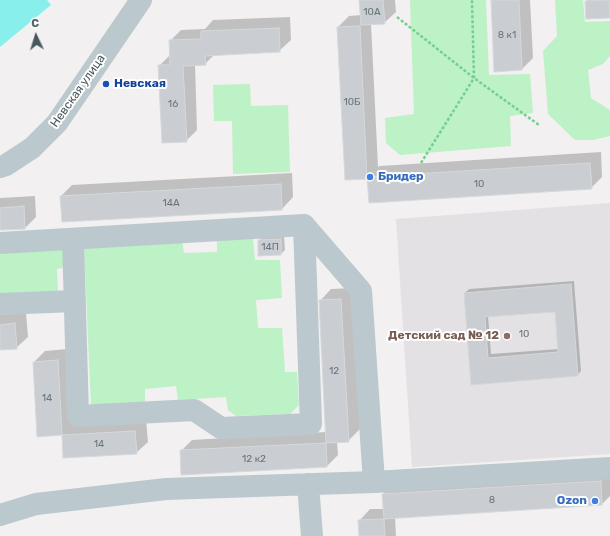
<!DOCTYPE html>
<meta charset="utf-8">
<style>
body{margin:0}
#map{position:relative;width:610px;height:536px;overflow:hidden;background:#f2f0f0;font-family:Rubik,sans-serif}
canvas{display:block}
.north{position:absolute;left:16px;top:16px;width:40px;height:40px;-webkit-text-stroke:3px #fff;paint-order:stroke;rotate:356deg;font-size:11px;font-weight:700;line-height:16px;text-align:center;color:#47585e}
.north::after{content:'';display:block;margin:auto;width:14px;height:18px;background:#47585e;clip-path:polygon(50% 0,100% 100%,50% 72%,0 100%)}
</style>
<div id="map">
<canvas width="610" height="536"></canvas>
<div class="north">С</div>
</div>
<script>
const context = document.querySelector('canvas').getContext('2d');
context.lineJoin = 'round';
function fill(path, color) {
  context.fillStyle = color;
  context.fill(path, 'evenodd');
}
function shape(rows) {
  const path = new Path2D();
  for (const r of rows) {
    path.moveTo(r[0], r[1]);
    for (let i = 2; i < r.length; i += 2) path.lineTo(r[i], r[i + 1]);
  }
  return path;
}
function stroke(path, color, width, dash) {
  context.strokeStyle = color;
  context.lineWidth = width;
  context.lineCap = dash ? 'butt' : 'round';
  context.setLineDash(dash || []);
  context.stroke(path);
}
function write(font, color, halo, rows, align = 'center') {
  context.font = font + ' Rubik,sans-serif';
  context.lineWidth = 4;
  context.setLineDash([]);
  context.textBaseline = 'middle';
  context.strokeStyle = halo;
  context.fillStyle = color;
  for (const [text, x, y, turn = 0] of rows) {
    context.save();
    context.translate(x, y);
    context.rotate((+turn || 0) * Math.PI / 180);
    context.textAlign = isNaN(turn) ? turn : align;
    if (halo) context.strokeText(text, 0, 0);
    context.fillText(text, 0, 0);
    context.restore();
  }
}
fill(shape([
 [610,203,610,454,412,467,396,219]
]), '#e3e1e3');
fill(shape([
 [410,0,486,0,489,75,530,74,533,113,510,116,511,146,400,155,386,143,385,118,414,114],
 [555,0,583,0,585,22,610,21,610,56,603,64,588,70,591,98,610,110,610,136,593,140,575,140,548,114,543,51,557,36],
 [250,84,251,106,288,105,290,172,233,174,232,121,214,121,213,85],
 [217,238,253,238,255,260,280,260,282,298,256,300,258,328,282,328,285,372,297,372,299,405,290,414,236,416,228,410,226,397,178,400,176,386,145,389,145,403,91,406,84,245,182,240,184,253,217,252],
 [64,249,68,267,57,269,58,291,0,295,0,253]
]), '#bdf1c6');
fill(shape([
 [0,0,47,0,51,5,0,47]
]), '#89efed');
fill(shape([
 [360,0,395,0,396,12,384,23,371,24,378,167,380,166,601,152,602,177,591,188,370,202,368,177,367,178,338,27,349,16,361,15],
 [492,0,530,0,533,58,522,69],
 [587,0,610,0,610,16,586,2],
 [290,17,291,40,279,51,215,54,205,64,195,64,197,130,186,141,159,66,170,55,170,41,181,30,205,29,213,20],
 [292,173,293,197,282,209,61,196,72,185],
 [35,196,36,217,25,228,0,230,0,198],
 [284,235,285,250,281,254,259,241,263,237],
 [574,281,581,371,577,375,472,384,465,293,469,289],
 [556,311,559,349,491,354,488,316],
 [352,288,360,429,348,441,337,441,338,455,327,466,181,451,192,440,326,432,320,301,331,289],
 [26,313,28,337,16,348,0,349,0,315],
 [68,349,73,424,146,420,148,442,136,453,64,457,63,434,38,435,34,362,45,351],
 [610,470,610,496,602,504,395,517,396,536,360,536,359,521,370,509,384,509,383,494,394,483]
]), '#0003');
const building = shape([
 [359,0,383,0,385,24,361,25,359,0],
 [491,0,519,0,522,70,494,72,491,0],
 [609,0,610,18,586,19,585,1,609,0],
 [360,26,367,179,345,180,337,27,360,26],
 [279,28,280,52,205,56,206,65,183,66,187,142,162,143,158,65,170,65,169,40,201,39,201,31,279,28],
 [590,163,592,189,369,203,367,177,590,163],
 [281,184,282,210,62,222,60,196,281,184],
 [24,206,25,229,0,230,0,208,24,206],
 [281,239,281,255,258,256,258,240,281,239],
 [571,284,578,376,471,385,464,293,571,284],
 [555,312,558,352,488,358,485,317,555,312],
 [341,299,349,442,326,443,319,300,341,299],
 [15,323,17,349,0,350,0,325,15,323],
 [58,360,62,435,37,437,33,362,58,360],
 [135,431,137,454,63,458,62,435,135,431],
 [326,443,327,467,181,475,180,450,326,443],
 [601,481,602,505,384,519,382,494,601,481],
 [384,519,385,536,359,536,358,520,384,519]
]);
fill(building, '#caced3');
stroke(building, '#d4d8dc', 1);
stroke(shape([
 [397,17,474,78,539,125],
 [421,163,474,78,472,0]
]), '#74d08e', 2.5, [3, 2]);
stroke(shape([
 [0,167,6,165,32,148,57,123,141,0],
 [304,225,361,291,374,482],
 [73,239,78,416,194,410,221,428,311,424,304,225],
 [0,243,304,225],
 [0,304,75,301],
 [308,484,312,536],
 [0,515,36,504,166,489,374,482,610,468]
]), '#bbc8cd', 22);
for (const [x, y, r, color] of [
 [106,84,4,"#1a4fb4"],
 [370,177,4,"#3f7fe0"],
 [507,336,4,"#8d6e63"],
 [595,501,4,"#3f7fe0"]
]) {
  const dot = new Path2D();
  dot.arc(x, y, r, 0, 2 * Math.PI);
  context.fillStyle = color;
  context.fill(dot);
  stroke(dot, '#fff', 1.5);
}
write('10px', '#68767b', null, [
 ["10А",372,12],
 ["8 к1",507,35],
 ["10Б",352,102],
 ["16",173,104],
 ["10",479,184],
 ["14А",171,203],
 ["14П",270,247],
 ["10",524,334],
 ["12",334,371],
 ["14",47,398],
 ["14",99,444],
 ["12 к2",254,459],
 ["8",492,500]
]);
write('bold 12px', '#164399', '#fff', [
 ["Невская",114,84]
], 'left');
write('12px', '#47585e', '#fff', [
 ["Невская улица",78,91,-55]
]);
write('bold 12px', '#366cbe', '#fff', [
 ["Бридер",378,177],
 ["Ozon",587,501,"right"]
], 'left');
write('bold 12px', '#785e54', '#fff', [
 ["Детский сад № 12",499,336]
], 'right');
</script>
